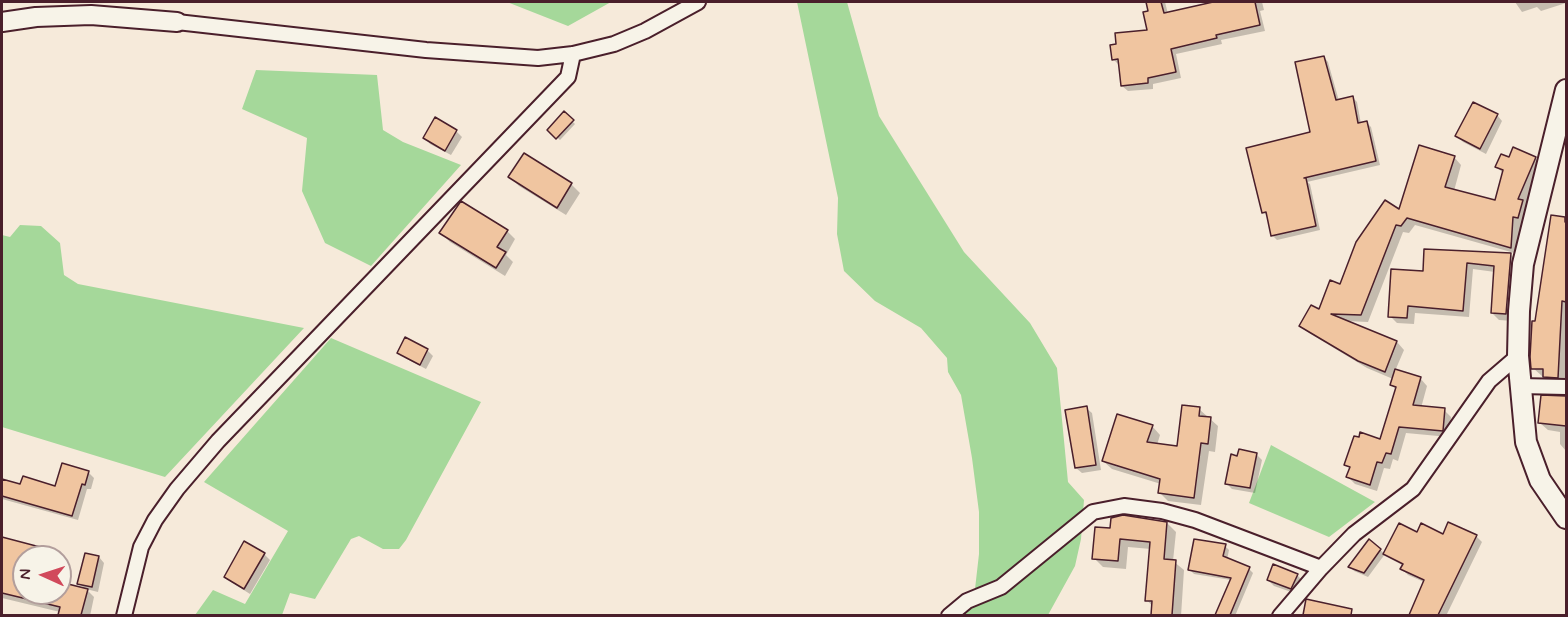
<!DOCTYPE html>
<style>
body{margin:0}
#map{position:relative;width:1568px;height:617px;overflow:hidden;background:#f6eada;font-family:Mynerve,sans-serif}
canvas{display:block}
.frame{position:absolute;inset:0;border:3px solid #4a1f2b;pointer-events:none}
.north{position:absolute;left:12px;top:545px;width:60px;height:60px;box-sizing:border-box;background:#f7f3e8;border:2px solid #b29e9c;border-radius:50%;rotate:273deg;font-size:16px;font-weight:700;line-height:24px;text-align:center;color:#4a1f2b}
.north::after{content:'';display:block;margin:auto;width:21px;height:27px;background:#d1495b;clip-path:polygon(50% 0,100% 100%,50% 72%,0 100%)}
</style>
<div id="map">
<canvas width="1568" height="617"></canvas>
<div class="frame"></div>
<div class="north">N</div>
</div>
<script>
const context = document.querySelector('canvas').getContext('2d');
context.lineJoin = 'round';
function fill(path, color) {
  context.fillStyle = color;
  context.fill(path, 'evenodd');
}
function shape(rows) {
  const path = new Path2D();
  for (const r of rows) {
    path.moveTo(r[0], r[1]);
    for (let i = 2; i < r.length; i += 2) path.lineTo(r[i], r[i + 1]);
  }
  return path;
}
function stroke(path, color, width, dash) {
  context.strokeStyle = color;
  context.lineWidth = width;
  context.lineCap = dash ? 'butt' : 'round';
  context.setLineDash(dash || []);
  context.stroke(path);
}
fill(shape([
 [507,2,611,2,568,26],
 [797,2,847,2,879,116,964,252,1030,323,1057,368,1068,482,1084,500,1081,539,1075,566,1048,615,961,615,968,608,975,589,979,554,979,512,972,458,961,395,948,372,947,358,921,328,875,301,844,271,837,234,838,198],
 [256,70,377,75,383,130,403,142,461,165,371,266,325,243,302,191,307,138,242,109],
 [20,225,41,226,60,243,64,275,78,284,304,328,165,477,2,427,2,235,10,237],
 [331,338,481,402,406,540,399,549,383,549,359,536,351,539,315,599,290,593,282,615,195,615,213,590,245,604,288,531,204,482],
 [1271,445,1375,502,1329,537,1249,503]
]), '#a5d89a');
fill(shape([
 [1147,2,1165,2,1168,14,1220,2,1262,2,1264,10,1260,11,1265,31,1221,40,1222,44,1176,54,1181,78,1153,84,1153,89,1128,91,1122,86,1119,65,1113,59,1149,31,1150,12],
 [1515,2,1566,2,1566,3,1541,11,1537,7,1522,12],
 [1324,57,1328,62,1339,101,1353,98,1357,102,1361,124,1366,122,1371,127,1380,165,1307,182,1310,184,1320,230,1277,240,1272,235,1269,217,1263,212,1311,133],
 [564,113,575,124,560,140,549,130],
 [1497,115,1502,121,1486,154,1463,142,1457,136],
 [456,131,462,137,451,155,430,144,425,138],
 [524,155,571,184,580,193,566,215,519,186,510,177],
 [1454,157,1461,165,1454,191,1496,202,1503,173,1497,167,1509,159,1535,158,1543,166,1526,205,1530,209,1526,224,1521,224,1518,254,1415,225,1409,233,1403,232,1368,322,1346,321,1397,342,1404,350,1395,371,1420,378,1427,386,1421,408,1444,410,1451,417,1449,437,1406,433,1398,461,1393,459,1390,469,1384,468,1377,491,1355,484,1348,477,1351,469,1346,465,1381,440,1397,390,1391,385,1393,379,1367,368,1309,333,1301,326,1320,310,1341,286,1400,212],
 [1552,216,1566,219,1565,386,1552,385,1533,368,1536,323],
 [507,231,515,239,506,255,513,262,505,276,450,242,441,233],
 [1426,250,1510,254,1517,261,1513,321,1499,320,1492,313,1495,272,1473,269,1469,317,1415,313,1414,324,1397,323,1390,316,1425,272],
 [427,350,433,356,426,369,405,358,399,352],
 [1542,397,1566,398,1566,451,1560,444,1560,432,1548,430,1540,423],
 [1086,408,1092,413,1101,470,1082,473,1076,468],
 [1199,409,1218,426,1215,452,1209,451,1201,505,1168,501,1160,493,1161,484,1112,469,1103,461,1152,426,1160,435,1157,445,1178,447],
 [1256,454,1262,460,1255,493,1232,489,1226,483,1239,457],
 [89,473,94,478,91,489,87,489,78,520,2,499,2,480,21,486,56,488],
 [1167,523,1176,532,1173,561,1184,570,1181,616,1153,616,1153,607,1147,600,1151,549,1128,547,1126,569,1103,567,1094,558,1112,530],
 [1418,534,1476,536,1482,542,1446,616,1410,616,1424,582,1408,575,1402,569,1404,566,1391,559,1385,554],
 [2,539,53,551,59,557,24,557,24,593,60,593,60,584,86,590,79,583,99,557,104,563,98,592,86,589,94,597,90,616,59,616,60,612,2,598],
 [1369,541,1385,554,1368,577,1354,571,1350,567],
 [1225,546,1229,550,1227,560,1249,569,1253,573,1235,616,1217,616,1231,580,1194,574,1190,570],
 [264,554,270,560,250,594,231,582,225,577],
 [1297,575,1303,581,1297,594,1274,586,1268,580],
 [1307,601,1348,610,1353,616,1304,616]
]), '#0003');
const building = shape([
 [1146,2,1161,2,1164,13,1213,2,1255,2,1260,25,1216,35,1217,38,1171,49,1176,72,1148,78,1148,83,1121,86,1118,59,1112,60,1110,45,1116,44,1115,33,1147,30,1143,12,1148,11,1146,2],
 [1324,56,1336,100,1353,96,1358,123,1367,121,1376,161,1304,178,1306,178,1316,226,1271,236,1266,212,1262,213,1246,148,1310,132,1295,62,1324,56],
 [1473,102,1498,114,1480,149,1455,136,1473,102],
 [564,111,574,120,556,139,547,130,564,111],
 [435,117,457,130,445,151,423,138,435,117],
 [1419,145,1455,156,1445,187,1495,200,1503,170,1495,167,1501,154,1509,157,1513,147,1536,157,1518,199,1523,200,1518,218,1513,217,1511,248,1407,218,1401,226,1396,225,1361,315,1331,314,1397,341,1385,372,1358,361,1299,326,1311,305,1319,309,1330,280,1340,284,1356,242,1385,200,1399,209,1419,145],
 [524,153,572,183,557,208,508,177,524,153],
 [461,201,508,230,497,247,506,252,496,268,439,233,461,201],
 [1551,215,1565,217,1565,222,1566,222,1566,302,1562,301,1558,378,1543,377,1543,369,1531,369,1530,357,1532,321,1535,321,1551,215],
 [1424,249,1511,253,1506,314,1491,313,1494,266,1467,263,1463,311,1408,306,1407,318,1388,317,1391,269,1423,271,1424,249],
 [405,337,428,349,420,365,397,353,405,337],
 [1395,369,1421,377,1413,405,1445,408,1443,431,1399,427,1391,454,1386,453,1382,463,1377,462,1370,485,1346,477,1350,467,1344,465,1354,436,1359,437,1360,432,1380,439,1396,387,1390,385,1395,369],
 [1541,395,1566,396,1566,426,1538,423,1541,395],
 [1182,405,1200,407,1199,416,1211,417,1208,444,1201,443,1194,498,1158,493,1160,479,1102,461,1117,414,1153,425,1147,442,1177,446,1182,405],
 [1087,406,1096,465,1075,468,1065,410,1087,406],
 [1239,449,1257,453,1250,488,1225,484,1231,454,1237,456,1239,449],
 [62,463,89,471,85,485,82,484,72,516,2,496,2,479,20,484,23,476,55,486,62,463],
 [1123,515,1167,522,1164,559,1176,560,1172,615,1151,615,1152,601,1145,601,1150,542,1120,539,1118,561,1092,559,1095,527,1110,528,1111,518,1123,515],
 [1448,522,1477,535,1438,615,1409,615,1424,580,1400,569,1403,564,1383,554,1399,523,1417,532,1421,523,1443,534,1448,522],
 [2,537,59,552,58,557,24,557,24,593,60,593,60,582,88,589,81,615,58,615,60,607,2,593,2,537],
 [1194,539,1226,544,1223,556,1250,567,1230,615,1215,615,1231,578,1188,570,1194,539],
 [1369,539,1381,549,1364,573,1348,567,1369,539],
 [244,541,265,553,244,589,224,577,244,541],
 [85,553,99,556,92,587,77,584,85,553],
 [1273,564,1298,574,1291,589,1267,580,1273,564],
 [1306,599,1352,609,1351,615,1303,615,1306,599]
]);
fill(building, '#f0c5a0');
stroke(building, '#4a1f2b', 1.5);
const minor = shape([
 [177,22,426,50,538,58,573,54,614,44,645,31,698,2],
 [1520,386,1566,387],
 [124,616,141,547,155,520,177,489,218,441,568,77,573,54],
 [949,616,967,601,1001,587,1093,512,1124,506,1162,511,1195,520,1321,568],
 [1280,616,1321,568,1354,534,1413,489,1489,381,1518,356]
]);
const tertiary = shape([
 [2,22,36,17,91,15,177,22]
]);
const secondary = shape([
 [1566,90,1523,264,1519,311,1518,356,1526,442,1540,480,1566,518]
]);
stroke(minor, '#4a1f2b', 18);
stroke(tertiary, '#4a1f2b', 22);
stroke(secondary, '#4a1f2b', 24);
stroke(minor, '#f7f3e8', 14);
stroke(tertiary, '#f7f3e8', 18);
stroke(secondary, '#f7f3e8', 20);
</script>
